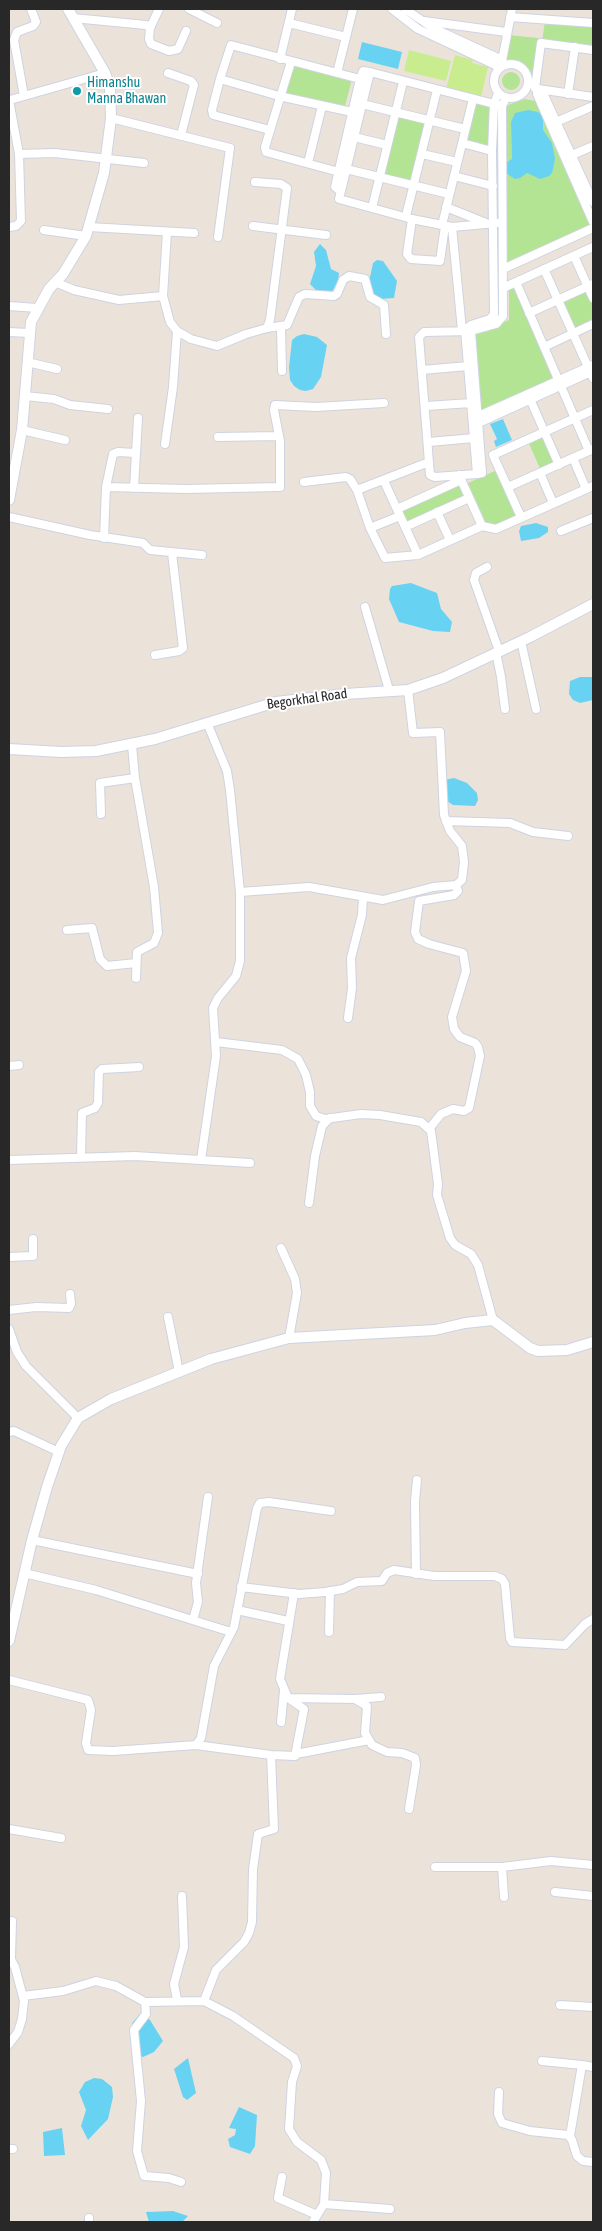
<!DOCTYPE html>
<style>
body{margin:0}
#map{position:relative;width:602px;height:2231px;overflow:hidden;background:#ebe3d9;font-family:"Asap Condensed",sans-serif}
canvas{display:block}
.frame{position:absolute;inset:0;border:10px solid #282828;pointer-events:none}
</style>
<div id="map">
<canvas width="602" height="2231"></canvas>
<div class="frame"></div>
</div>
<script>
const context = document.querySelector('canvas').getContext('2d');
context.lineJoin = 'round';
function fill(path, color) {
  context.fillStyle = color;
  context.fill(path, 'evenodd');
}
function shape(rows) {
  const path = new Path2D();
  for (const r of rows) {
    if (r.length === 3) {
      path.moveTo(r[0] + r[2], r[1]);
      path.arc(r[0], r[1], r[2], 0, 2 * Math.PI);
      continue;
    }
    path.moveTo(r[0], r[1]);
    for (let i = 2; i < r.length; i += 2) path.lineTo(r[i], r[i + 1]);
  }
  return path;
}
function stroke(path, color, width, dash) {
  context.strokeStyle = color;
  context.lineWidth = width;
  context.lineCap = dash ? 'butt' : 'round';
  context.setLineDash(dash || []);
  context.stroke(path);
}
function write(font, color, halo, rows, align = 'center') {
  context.font = font + ' "Asap Condensed",sans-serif';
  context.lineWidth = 4;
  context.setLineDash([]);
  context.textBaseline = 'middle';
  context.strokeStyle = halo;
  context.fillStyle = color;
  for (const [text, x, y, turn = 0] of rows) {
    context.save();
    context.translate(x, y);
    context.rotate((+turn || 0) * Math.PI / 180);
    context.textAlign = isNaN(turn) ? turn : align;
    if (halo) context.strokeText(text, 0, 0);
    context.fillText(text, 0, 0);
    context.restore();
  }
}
fill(shape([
 [545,21,593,27,593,49,542,42],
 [508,35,538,38,533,75,528,75,518,65,505,59],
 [286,63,352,79,344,110,278,95],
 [511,81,9],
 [525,99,535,101,538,104,592,225,505,264,505,113,508,105],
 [474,101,491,105,491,148,464,141],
 [396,115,428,122,413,184,381,176],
 [514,288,555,379,480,413,475,335,509,320,509,290],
 [587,289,593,303,593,322,574,331,560,301],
 [544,434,558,464,541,471,528,441],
 [497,470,517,515,488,528,468,483],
 [461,482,467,497,406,525,399,510]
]), '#b2e493');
fill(shape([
 [409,50,451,61,446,81,404,71],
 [455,55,473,60,472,63,488,67,481,97,446,89]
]), '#c8ec8e');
fill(shape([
 [362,42,402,52,398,69,358,59],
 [528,110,538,112,543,116,543,130,552,143,555,159,552,173,549,176,540,179,527,173,520,178,515,179,506,173,506,163,512,159,512,152,511,122,515,113],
 [320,244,326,250,331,269,339,273,338,282,331,293,317,291,310,284,316,266,314,252],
 [377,260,383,261,397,281,394,298,381,299,371,296,368,287,373,263],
 [304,334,317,337,327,345,321,377,313,389,306,391,300,390,294,386,290,380,289,367,292,340,297,336],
 [503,419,512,440,496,447,494,441,497,439,490,424],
 [536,523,548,527,548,532,539,538,521,541,519,531,521,526],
 [411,583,437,593,441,609,452,622,450,632,433,631,399,622,389,599,390,589,392,586],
 [580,677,593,677,593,700,580,703,573,700,569,694,570,681],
 [454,778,467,783,477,793,478,800,475,806,453,805,447,801,443,795,444,780],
 [140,2014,150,2020,163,2041,154,2052,143,2057,138,2055,138,2040,132,2023],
 [188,2058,196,2093,187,2100,183,2097,174,2069],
 [94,2078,102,2079,112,2087,113,2097,108,2119,88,2140,81,2126,86,2110,79,2092,85,2082],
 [239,2107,257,2115,255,2146,250,2154,230,2147,228,2139,235,2135,236,2129,229,2128],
 [62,2128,65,2155,44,2156,43,2132],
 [173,2211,188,2216,182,2222,149,2222,146,2212]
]), '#68d2f2');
const street = shape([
 [189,9,217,23],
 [392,9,418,29,495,65,499,69],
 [405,9,433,28,500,59,506,65],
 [510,17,593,23],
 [73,18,146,25,150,28,149,39,151,44,169,51,178,49,186,31],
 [424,21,506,32],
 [289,23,346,37],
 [150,28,159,9],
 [280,59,292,9],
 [502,61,512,9],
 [291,62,265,147,266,152,339,172],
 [511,81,17],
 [168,73,191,81,194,85,181,135],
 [337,73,353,9],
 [220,79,279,96,352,112],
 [535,88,541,43,593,50],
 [538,89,593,97],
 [568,94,575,47],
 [24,96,14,40,17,32,33,26,36,22,31,9],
 [9,100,19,154,21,221,16,226,9,227],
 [10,100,105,73],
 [362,104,465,129],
 [111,118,230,148,218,237],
 [556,122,593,106],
 [270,130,213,115,212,110,220,79,231,45,360,79],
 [354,137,387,145],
 [462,143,492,151],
 [19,154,55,153,144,163],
 [422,154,457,162],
 [572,155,593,146],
 [308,163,322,106],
 [346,169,449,194],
 [454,176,493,186],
 [340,191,335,187,360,79,363,71,370,72],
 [593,202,542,91,537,94,593,222],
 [446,207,486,223],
 [372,208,403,82],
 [406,216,437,90],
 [412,219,407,254,411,259,440,261,445,226],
 [442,225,473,99],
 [253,226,326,235],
 [89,227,194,233],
 [452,227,412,219,339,199,370,72,502,106],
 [44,230,86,236],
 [167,232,163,296,170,322,177,331,191,339,217,346,246,334,267,328,270,320,287,188,281,184,255,182],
 [574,256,593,298],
 [503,269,593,228],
 [544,269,593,378],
 [55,282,74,290,119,300,163,296],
 [516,282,589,451],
 [503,288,593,247],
 [9,306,37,308],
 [529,313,593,284],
 [281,327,282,371],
 [267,328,287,325,299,297,305,294,334,296,337,294,343,280,349,276,365,279,370,297,384,305,386,334],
 [462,330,452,227,497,223],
 [465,330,477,474,482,473,471,331],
 [465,330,471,325,490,319,494,314,492,151,494,104,498,93],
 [9,332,29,333],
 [544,347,593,324],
 [27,362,57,369],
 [422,370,468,366],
 [25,396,54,399,70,405,108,409],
 [530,399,559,465],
 [426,406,471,403],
 [474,418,593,365],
 [474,425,593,371],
 [22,430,65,440],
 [218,437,279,436],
 [429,442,474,438],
 [165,444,173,387,177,331],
 [573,458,586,489],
 [429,462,357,490,370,528,385,558,418,555,482,526,459,475],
 [540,473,553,503],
 [477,474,435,477,430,475,419,337,424,332,471,331,496,324,503,316,502,106,506,98],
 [384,481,418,555],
 [304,482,346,477,350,479,357,490],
 [106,487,113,454,118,452,135,453],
 [508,487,593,449],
 [134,488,138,418],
 [397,509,461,480],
 [437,512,450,540],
 [9,517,90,535,143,543,150,550,202,555],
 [521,517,493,455,593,410],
 [482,526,496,529,593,486],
 [405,527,469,498],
 [370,528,400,516],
 [561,531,593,518],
 [104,538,106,487,186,489,280,487,280,441,274,410,275,405,316,407,384,403],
 [487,567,476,573,474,580,499,651],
 [365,607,389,690],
 [521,641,536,709],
 [496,652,501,677,505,709],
 [155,655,179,651,183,648,172,553],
 [135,778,154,887,158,933,154,943,137,952,136,978],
 [101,814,100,783,135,778,132,745],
 [446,821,510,823,533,832,568,836],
 [240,892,309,887,383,900,433,887,456,885,462,880,464,862,462,846,450,831,444,815,440,732,413,733,408,690],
 [67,930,92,928,100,959,107,966,136,963],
 [348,1018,352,988,351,958,362,915,363,898],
 [216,1042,282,1050,298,1059,306,1075,310,1092,310,1106,316,1116,325,1119,361,1114,380,1115,421,1122,431,1131,438,1184,437,1195,450,1238,455,1245,471,1254,478,1265,493,1320],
 [9,1066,19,1065],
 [429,1129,441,1114,453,1109,464,1111,469,1108,480,1056,478,1047,475,1043,460,1037,454,1029,452,1017,466,971,463,953,429,944,418,939,415,932,419,901,454,895,458,891,456,885],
 [81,1157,82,1113,95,1108,98,1103,99,1072,102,1069,139,1067],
 [9,1160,135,1156,250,1163],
 [201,1160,216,1056,213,1008,218,998,236,976,240,961,240,892,230,790,227,771,208,725],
 [309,1203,315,1156,322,1126,330,1118],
 [281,1248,295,1279,297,1293,289,1338],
 [9,1257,33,1256,33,1239],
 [9,1310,36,1307,69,1308,71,1304,70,1294],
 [168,1317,179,1372],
 [9,1329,17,1352,26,1366,78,1418],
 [9,1432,14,1431,59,1452],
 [32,1540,198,1574],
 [24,1573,96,1590,231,1632],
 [416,1574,415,1501,417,1480],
 [241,1587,299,1594,325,1592,343,1589,357,1582,382,1581,387,1573,394,1570,434,1576,495,1576,502,1579,505,1584,510,1638,512,1642,565,1645,585,1624,593,1619],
 [237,1610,288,1621],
 [193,1620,198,1602,196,1583,208,1497],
 [329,1632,330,1591],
 [9,1680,88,1700,91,1710,86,1743,88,1750,113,1751,196,1745,201,1738,214,1666,234,1627,257,1508,260,1503,269,1502,331,1511],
 [288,1698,355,1699,367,1706,365,1733,372,1745,387,1752,402,1753,415,1758,416,1765,409,1809],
 [355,1699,381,1697],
 [281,1722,284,1691],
 [196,1745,271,1755,295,1756,304,1709,288,1698,280,1679,294,1593],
 [296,1754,369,1740],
 [9,1829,61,1838],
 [435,1867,502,1867,551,1861,593,1865],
 [502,1867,504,1897],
 [555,1892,593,1896],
 [9,1956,15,1967,24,2001,22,2019,18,2032,9,2044],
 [11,1958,12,1921],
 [23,1996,63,1991,96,1981,116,1986,145,2002,204,2001,233,2016,294,2058,297,2066,292,2082,289,2129,297,2142,321,2160,326,2173,324,2204,313,2222],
 [177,2000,174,1984,184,1947,182,1896],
 [204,2001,216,1970,244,1942,249,1933,252,1922,253,1869,258,1834,274,1829,271,1755],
 [145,2002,146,2014,134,2030,141,2101,137,2151,144,2176,169,2178,181,2182],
 [560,2005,593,2007],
 [542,2061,582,2065],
 [499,2092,498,2114,502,2123,530,2131,568,2135,572,2140,577,2156,583,2161,593,2162],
 [570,2136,582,2065,593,2067],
 [9,2149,13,2149],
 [282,2177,278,2198,317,2215],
 [324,2204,390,2209],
 [89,2222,89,2218]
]);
const secondary = shape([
 [9,500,22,430,31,322,49,289,63,274,86,236,104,173,111,118,110,87,105,73,68,9],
 [9,749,61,752,96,751,155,739,276,702,345,694,408,690,443,678,530,637,593,604],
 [9,1641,32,1540,47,1487,61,1446,78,1418,111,1399,211,1359,289,1338,435,1330,465,1323,493,1320,530,1348,538,1351,567,1350,593,1342]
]);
stroke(street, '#ced3e2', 10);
stroke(secondary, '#ced3e2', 12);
stroke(street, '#fff', 8);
stroke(secondary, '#fff', 10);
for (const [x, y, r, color] of [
 [77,91,5,"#0f9aa8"]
]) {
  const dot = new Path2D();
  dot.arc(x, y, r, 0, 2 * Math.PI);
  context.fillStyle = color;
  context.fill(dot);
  stroke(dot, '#fff', 2);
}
write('14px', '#0d838f', '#fff', [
 ["Himanshu",87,83],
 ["Manna Bhawan",87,99]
], 'left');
write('14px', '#282828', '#fff', [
 ["Begorkhal Road",307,699,-8]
]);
</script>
